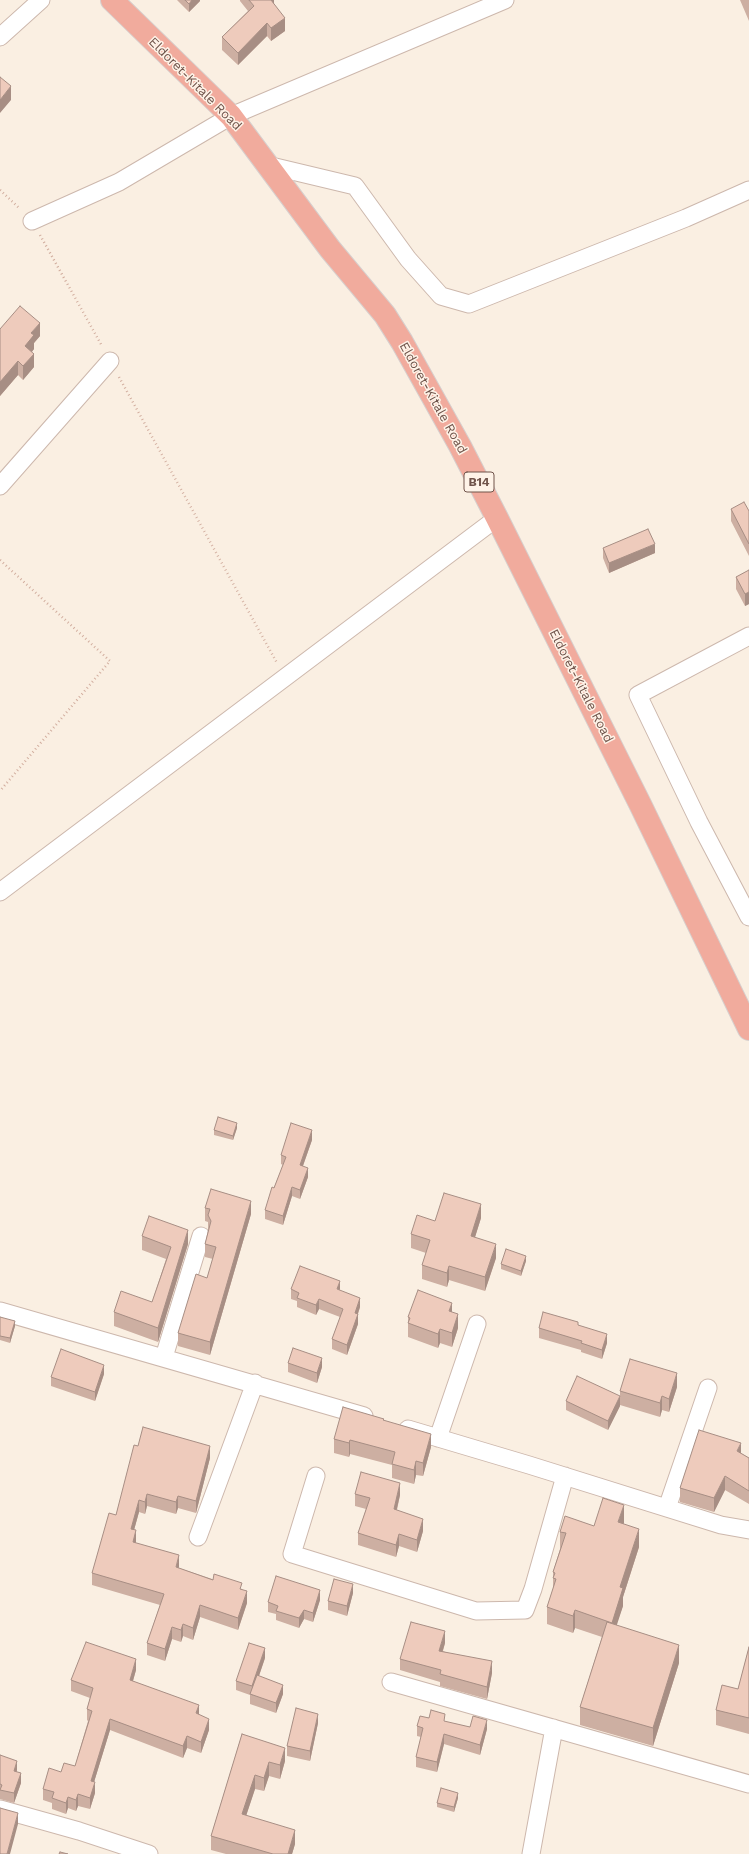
<!DOCTYPE html>
<style>
body{margin:0}
canvas{display:block;background:#faefe2}
</style>
<canvas width="749" height="1854"></canvas>
<script>
const context = document.querySelector('canvas').getContext('2d');
context.lineJoin = 'round';
function shape(rows) {
  const path = new Path2D();
  for (const r of rows) {
    path.moveTo(r[0], r[1]);
    for (let i = 2; i < r.length; i += 2) path.lineTo(r[i], r[i + 1]);
  }
  return path;
}
function stroke(path, color, width, dash) {
  context.strokeStyle = color;
  context.lineWidth = width;
  context.lineCap = dash ? 'butt' : 'round';
  context.setLineDash(dash || []);
  context.stroke(path);
}
function fill(path, color) {
  context.fillStyle = color;
  context.fill(path, 'evenodd');
}
function write(font, color, halo, rows, align = 'center') {
  context.font = font + ' "Work Sans",sans-serif';
  context.lineWidth = 3;
  context.setLineDash([]);
  context.textBaseline = 'middle';
  context.strokeStyle = halo;
  context.fillStyle = color;
  for (const [text, x, y, turn = 0] of rows) {
    context.save();
    context.translate(x, y);
    context.rotate((+turn || 0) * Math.PI / 180);
    context.textAlign = isNaN(turn) ? turn : align;
    if (halo) context.strokeText(text, 0, 0);
    context.fillText(text, 0, 0);
    context.restore();
  }
}
const minor = shape([
 [0,37,41,0],
 [267,165,355,186,408,259,441,296,469,304,686,218,749,190],
 [32,221,119,182,231,116,505,0],
 [0,486,110,361],
 [749,636,638,695,699,822,749,917],
 [0,892,497,518],
 [0,1311,364,1416],
 [164,1357,201,1236],
 [408,1429,529,1465,721,1525,749,1530],
 [438,1438,477,1324],
 [316,1476,292,1554,476,1611,525,1610,533,1589,565,1476],
 [667,1508,708,1388],
 [198,1537,255,1383],
 [391,1682,749,1784],
 [0,1809,79,1831,149,1854],
 [531,1854,554,1728]
]);
const highway = shape([
 [112,0,231,116,330,249,385,315,402,342,460,446,497,518,640,804,749,1029]
]);
stroke(minor, '#cdb8ad', 19);
stroke(highway, '#d7cfcd', 24);
stroke(shape([
 [0,190,20,209],
 [40,235,102,346],
 [119,377,277,663],
 [0,560,110,661,0,791]
]), '#d2ae9f', 2.5, [1, 3]);
stroke(minor, '#fff', 17);
stroke(highway, '#f1ab9d', 22);
fill(shape([
 [177,0,200,0,200,1,189,12],
 [240,0,274,0,274,5,285,31,271,41,267,36,238,65,222,50,222,37,248,11,240,1],
 [740,0,749,0,749,21],
 [0,329,40,336,34,343,34,349,32,352,34,367,23,380,18,375,0,396],
 [731,509,749,511,749,556,731,521],
 [603,548,655,553,609,573,603,558],
 [749,570,749,604,745,606,736,589,736,577],
 [237,1128,233,1140,214,1135,214,1130],
 [312,1140,303,1166,308,1177,300,1199,292,1196,283,1225,265,1219,265,1210,283,1165,281,1164,281,1155],
 [205,1208,251,1214,210,1355,178,1346,178,1333,207,1278,213,1259,205,1257,205,1244,208,1230,208,1222,205,1221],
 [481,1218,475,1237,496,1258,485,1291,449,1280,447,1287,422,1279,422,1265,426,1253,411,1248,411,1234,435,1221],
 [142,1236,188,1244,158,1342,114,1326,114,1312,152,1302,166,1259,142,1250],
 [526,1261,521,1276,501,1269,501,1264],
 [291,1289,340,1290,360,1307,358,1314,358,1324,347,1355,332,1349,332,1339,340,1317,319,1309,316,1315,297,1307,297,1301,291,1299],
 [452,1312,458,1328,452,1347,440,1343,438,1348,408,1337,408,1317],
 [0,1317,15,1326,10,1343,0,1340],
 [578,1325,607,1343,602,1359,581,1352,581,1350,539,1338,539,1328],
 [288,1363,322,1367,317,1383,288,1372],
 [104,1374,95,1401,51,1386,51,1377],
 [677,1387,669,1412,662,1410,660,1417,620,1405,620,1391],
 [566,1401,620,1406,608,1430,566,1410],
 [384,1421,431,1447,423,1476,416,1475,414,1484,392,1478,392,1465,350,1454,349,1457,334,1453,334,1439],
 [138,1446,210,1458,196,1513,178,1508,176,1514,147,1506,145,1514,139,1512,134,1530,136,1543,179,1568,242,1589,247,1603,238,1630,200,1617,193,1640,183,1636,181,1642,172,1639,165,1661,147,1655,147,1643,160,1605,92,1585,92,1573,116,1515],
 [741,1453,749,1458,749,1504,725,1490,714,1512,680,1502,680,1488],
 [355,1494,400,1495,397,1510,423,1531,417,1552,399,1546,396,1557,358,1545,358,1533,366,1509,355,1506],
 [624,1523,623,1524,639,1547,623,1597,623,1606,616,1625,679,1663,653,1746,580,1725,580,1707,602,1637,575,1628,573,1633,547,1624,547,1607,553,1589,553,1572,560,1549,560,1532],
 [353,1593,347,1616,328,1610,328,1601],
 [320,1600,313,1622,304,1619,299,1628,276,1620,276,1614,268,1612,268,1602],
 [445,1643,443,1651,492,1673,487,1699,440,1686,440,1682,400,1670,400,1659],
 [749,1647,749,1734,716,1725,716,1710,738,1689],
 [265,1658,259,1676,283,1694,276,1713,250,1704,250,1695,236,1690,236,1681],
 [136,1670,133,1681,199,1714,209,1730,201,1753,187,1748,183,1758,110,1730,94,1782,95,1793,90,1809,78,1806,76,1811,68,1808,66,1814,52,1809,52,1803,43,1800,43,1789,61,1772,75,1766,88,1721,87,1720,87,1709,90,1698,71,1691,71,1680],
 [445,1722,470,1727,487,1729,480,1755,444,1744,437,1772,416,1767,416,1757,421,1737,417,1736,417,1726],
 [318,1723,310,1761,287,1756,287,1746],
 [242,1734,285,1761,280,1779,269,1776,264,1791,255,1789,246,1816,295,1844,292,1854,226,1854,211,1850,211,1836],
 [0,1755,17,1770,17,1772,21,1783,14,1803,0,1799],
 [458,1798,454,1812,437,1807,437,1803]
]), '#cdafa2');
fill(shape([
 [192,0,200,0,200,1,189,12,189,4],
 [268,0,274,0,274,4,268,9],
 [285,18,285,31,271,41,271,28],
 [267,23,267,36,238,65,238,53],
 [11,86,11,100,0,113,0,100],
 [40,323,40,336,34,343,34,349,25,360,25,346,31,333],
 [34,354,34,367,23,380,23,366],
 [18,361,18,375,0,396,0,382],
 [655,544,655,553,609,573,609,563],
 [749,592,749,604,745,606,745,594],
 [237,1123,237,1128,233,1140,233,1136],
 [312,1130,312,1140,300,1174,300,1165],
 [308,1168,308,1177,300,1199,300,1190],
 [292,1187,292,1196,283,1225,283,1216],
 [251,1201,251,1214,210,1355,210,1342],
 [481,1204,481,1218,471,1250,471,1236],
 [188,1230,188,1244,158,1342,158,1328],
 [496,1244,496,1258,485,1291,485,1277],
 [526,1256,526,1261,521,1276,521,1271],
 [449,1266,449,1280,447,1287,447,1273],
 [340,1281,340,1290,337,1289],
 [360,1298,360,1307,355,1322,355,1313],
 [319,1299,319,1309,316,1315,316,1305],
 [452,1303,452,1316,449,1311],
 [358,1314,358,1324,347,1355,347,1345],
 [458,1314,458,1328,452,1347,452,1333],
 [15,1321,15,1326,10,1343,10,1338],
 [440,1329,440,1343,438,1348,438,1334],
 [607,1334,607,1343,602,1359,602,1350],
 [322,1358,322,1367,317,1383,317,1373],
 [104,1365,104,1374,95,1401,95,1392],
 [677,1373,677,1387,669,1412,669,1399],
 [620,1396,620,1406,608,1430,608,1421],
 [662,1396,662,1410,660,1417,660,1403],
 [431,1434,431,1447,423,1476,423,1463],
 [350,1440,350,1454,349,1457,349,1443],
 [741,1443,741,1457,737,1451],
 [210,1446,210,1458,196,1513,196,1501],
 [416,1461,416,1475,414,1484,414,1470],
 [725,1476,725,1490,714,1512,714,1498],
 [400,1483,400,1495,394,1521,394,1509],
 [147,1494,147,1506,145,1514,145,1502],
 [178,1496,178,1508,176,1514,176,1502],
 [139,1500,139,1512,131,1541,131,1529],
 [624,1505,624,1523,618,1539,618,1522],
 [423,1519,423,1531,417,1552,417,1540],
 [639,1529,639,1547,623,1597,623,1606,612,1640,612,1623,620,1587],
 [136,1530,136,1542,133,1554,133,1542],
 [399,1534,399,1546,396,1557,396,1545],
 [179,1555,179,1568,176,1567],
 [353,1584,353,1593,347,1616,347,1606],
 [320,1590,320,1600,313,1622,313,1613],
 [247,1591,247,1603,238,1630,238,1618],
 [200,1605,200,1617,193,1640,193,1628],
 [304,1610,304,1619,299,1628,299,1618],
 [575,1610,575,1628,573,1633,573,1616],
 [183,1624,183,1636,181,1642,181,1630],
 [172,1627,172,1639,165,1661,165,1649],
 [445,1631,445,1643,439,1663,439,1651],
 [679,1645,679,1663,653,1746,653,1728],
 [265,1648,265,1658,252,1696,252,1686],
 [136,1659,136,1670,130,1691,130,1680],
 [492,1661,492,1673,487,1699,487,1687],
 [283,1685,283,1694,276,1713,276,1703],
 [199,1705,199,1716,196,1713],
 [318,1714,318,1723,310,1761,310,1751],
 [110,1719,110,1730,91,1792,91,1781],
 [209,1719,209,1730,201,1753,201,1742],
 [487,1720,487,1729,480,1755,480,1745],
 [444,1734,444,1744,437,1772,437,1762],
 [187,1736,187,1748,183,1758,183,1746],
 [285,1748,285,1761,280,1779,280,1765],
 [17,1761,17,1770,14,1780,14,1771],
 [269,1762,269,1776,264,1791,264,1778],
 [21,1773,21,1783,14,1803,14,1793],
 [255,1775,255,1789,242,1828,242,1814],
 [95,1782,95,1793,90,1809,90,1798],
 [458,1793,458,1798,454,1812,454,1807],
 [78,1794,78,1806,76,1811,76,1800],
 [68,1797,68,1808,66,1814,66,1803],
 [18,1813,18,1824,10,1854,7,1854],
 [295,1830,295,1844,292,1854,288,1854]
]), '#a78e84');
const building = shape([
 [185,0,192,0,189,4,185,0],
 [249,0,271,0,285,18,271,28,267,23,238,53,222,37,254,6,249,0],
 [0,77,11,86,0,100,0,77],
 [20,306,40,323,31,333,34,335,25,346,34,354,23,366,18,361,0,382,0,329,20,306],
 [744,502,749,511,749,544,731,509,744,502],
 [648,529,655,544,609,563,603,548,648,529],
 [749,570,749,592,745,594,736,577,749,570],
 [218,1117,237,1123,233,1136,214,1130,218,1117],
 [291,1123,312,1130,300,1165,308,1168,300,1190,292,1187,283,1216,265,1210,272,1187,274,1188,286,1157,281,1155,291,1123],
 [211,1189,251,1201,210,1342,178,1333,196,1274,207,1278,216,1247,205,1244,211,1221,208,1215,210,1209,205,1208,211,1189],
 [444,1193,481,1204,471,1236,496,1244,485,1277,449,1266,447,1273,422,1265,430,1240,411,1234,417,1215,435,1221,444,1193],
 [149,1216,188,1230,158,1328,114,1312,121,1291,152,1302,171,1247,142,1236,149,1216],
 [506,1249,526,1256,521,1271,501,1264,506,1249],
 [300,1266,340,1281,337,1289,360,1298,355,1313,358,1314,347,1345,332,1339,343,1309,319,1299,316,1305,297,1298,299,1293,291,1289,300,1266],
 [418,1290,452,1303,449,1311,458,1314,452,1333,440,1329,438,1334,408,1323,410,1318,408,1317,418,1290],
 [543,1312,578,1322,578,1325,607,1334,602,1350,581,1343,582,1341,539,1328,543,1312],
 [0,1317,15,1321,10,1338,0,1336,0,1317],
 [293,1348,322,1358,317,1373,288,1363,293,1348],
 [61,1349,104,1365,95,1392,51,1377,61,1349],
 [630,1359,677,1373,669,1399,662,1396,660,1403,620,1391,630,1359],
 [577,1376,620,1396,608,1421,566,1401,577,1376],
 [343,1407,384,1419,383,1420,431,1434,423,1463,416,1461,414,1470,392,1464,395,1452,350,1440,349,1443,334,1439,343,1407],
 [143,1427,210,1446,196,1501,178,1496,176,1502,147,1494,145,1502,139,1500,131,1529,136,1530,133,1542,179,1555,176,1567,213,1580,214,1574,242,1583,240,1589,247,1591,238,1618,200,1605,193,1628,183,1624,181,1630,172,1627,165,1649,147,1643,164,1594,92,1573,109,1513,116,1515,134,1445,138,1446,143,1427],
 [699,1430,741,1443,737,1451,749,1458,749,1491,725,1476,714,1498,680,1488,699,1430],
 [361,1472,400,1483,394,1509,423,1519,417,1540,399,1534,396,1545,358,1533,370,1498,355,1494,361,1472],
 [603,1498,624,1505,618,1522,639,1529,620,1587,623,1588,612,1623,575,1610,573,1616,547,1607,556,1579,553,1578,555,1573,553,1572,566,1533,560,1532,565,1516,594,1526,603,1498],
 [276,1576,320,1590,313,1613,304,1610,299,1618,276,1611,278,1606,268,1602,276,1576],
 [334,1579,353,1584,347,1606,328,1601,334,1579],
 [411,1622,445,1631,439,1651,492,1661,487,1687,440,1674,441,1670,400,1659,411,1622],
 [607,1622,679,1645,653,1728,580,1707,607,1622],
 [86,1642,136,1659,130,1680,199,1705,196,1713,209,1719,201,1742,187,1736,183,1746,110,1719,91,1781,95,1782,90,1798,78,1794,76,1800,68,1797,66,1803,52,1798,54,1792,43,1789,49,1768,61,1772,64,1763,75,1766,92,1711,87,1709,93,1688,71,1680,86,1642],
 [249,1643,265,1648,252,1686,236,1681,249,1643],
 [749,1647,749,1718,716,1710,722,1685,738,1689,749,1647],
 [257,1675,283,1685,276,1703,250,1694,257,1675],
 [296,1708,318,1714,310,1751,287,1746,296,1708],
 [431,1710,445,1714,444,1721,470,1727,473,1716,487,1720,480,1745,444,1734,437,1762,416,1757,423,1728,417,1726,420,1716,429,1718,431,1710],
 [242,1734,285,1748,280,1765,269,1762,264,1778,255,1775,242,1814,295,1830,288,1854,273,1854,211,1836,242,1734],
 [0,1755,17,1761,14,1771,21,1773,14,1793,0,1790,2,1785,0,1784,0,1755],
 [441,1788,458,1793,454,1807,437,1803,441,1788],
 [0,1808,18,1813,7,1854,0,1854,0,1808],
 [60,1852,68,1854,59,1854,60,1852]
]);
fill(building, '#eecbbc');
stroke(building, '#a78e84', 1);
for (const [x, y, w] of [
 [479,482,30]
]) {
  const box = new Path2D();
  box.roundRect(x - w / 2, y - 10, w, 20, 3);
  context.fillStyle = '#fef3e8';
  context.fill(box);
  stroke(box, '#70544b', 1);
}
write('bold 12px', '#70544b', null, [
 ["B14",479,482]
]);
write('13px', '#70544b', '#fef3e8', [
 ["Eldoret-Kitale Road",195,84,45],
 ["Eldoret-Kitale Road",433,398,61],
 ["Eldoret-Kitale Road",581,686,63]
]);
</script>
